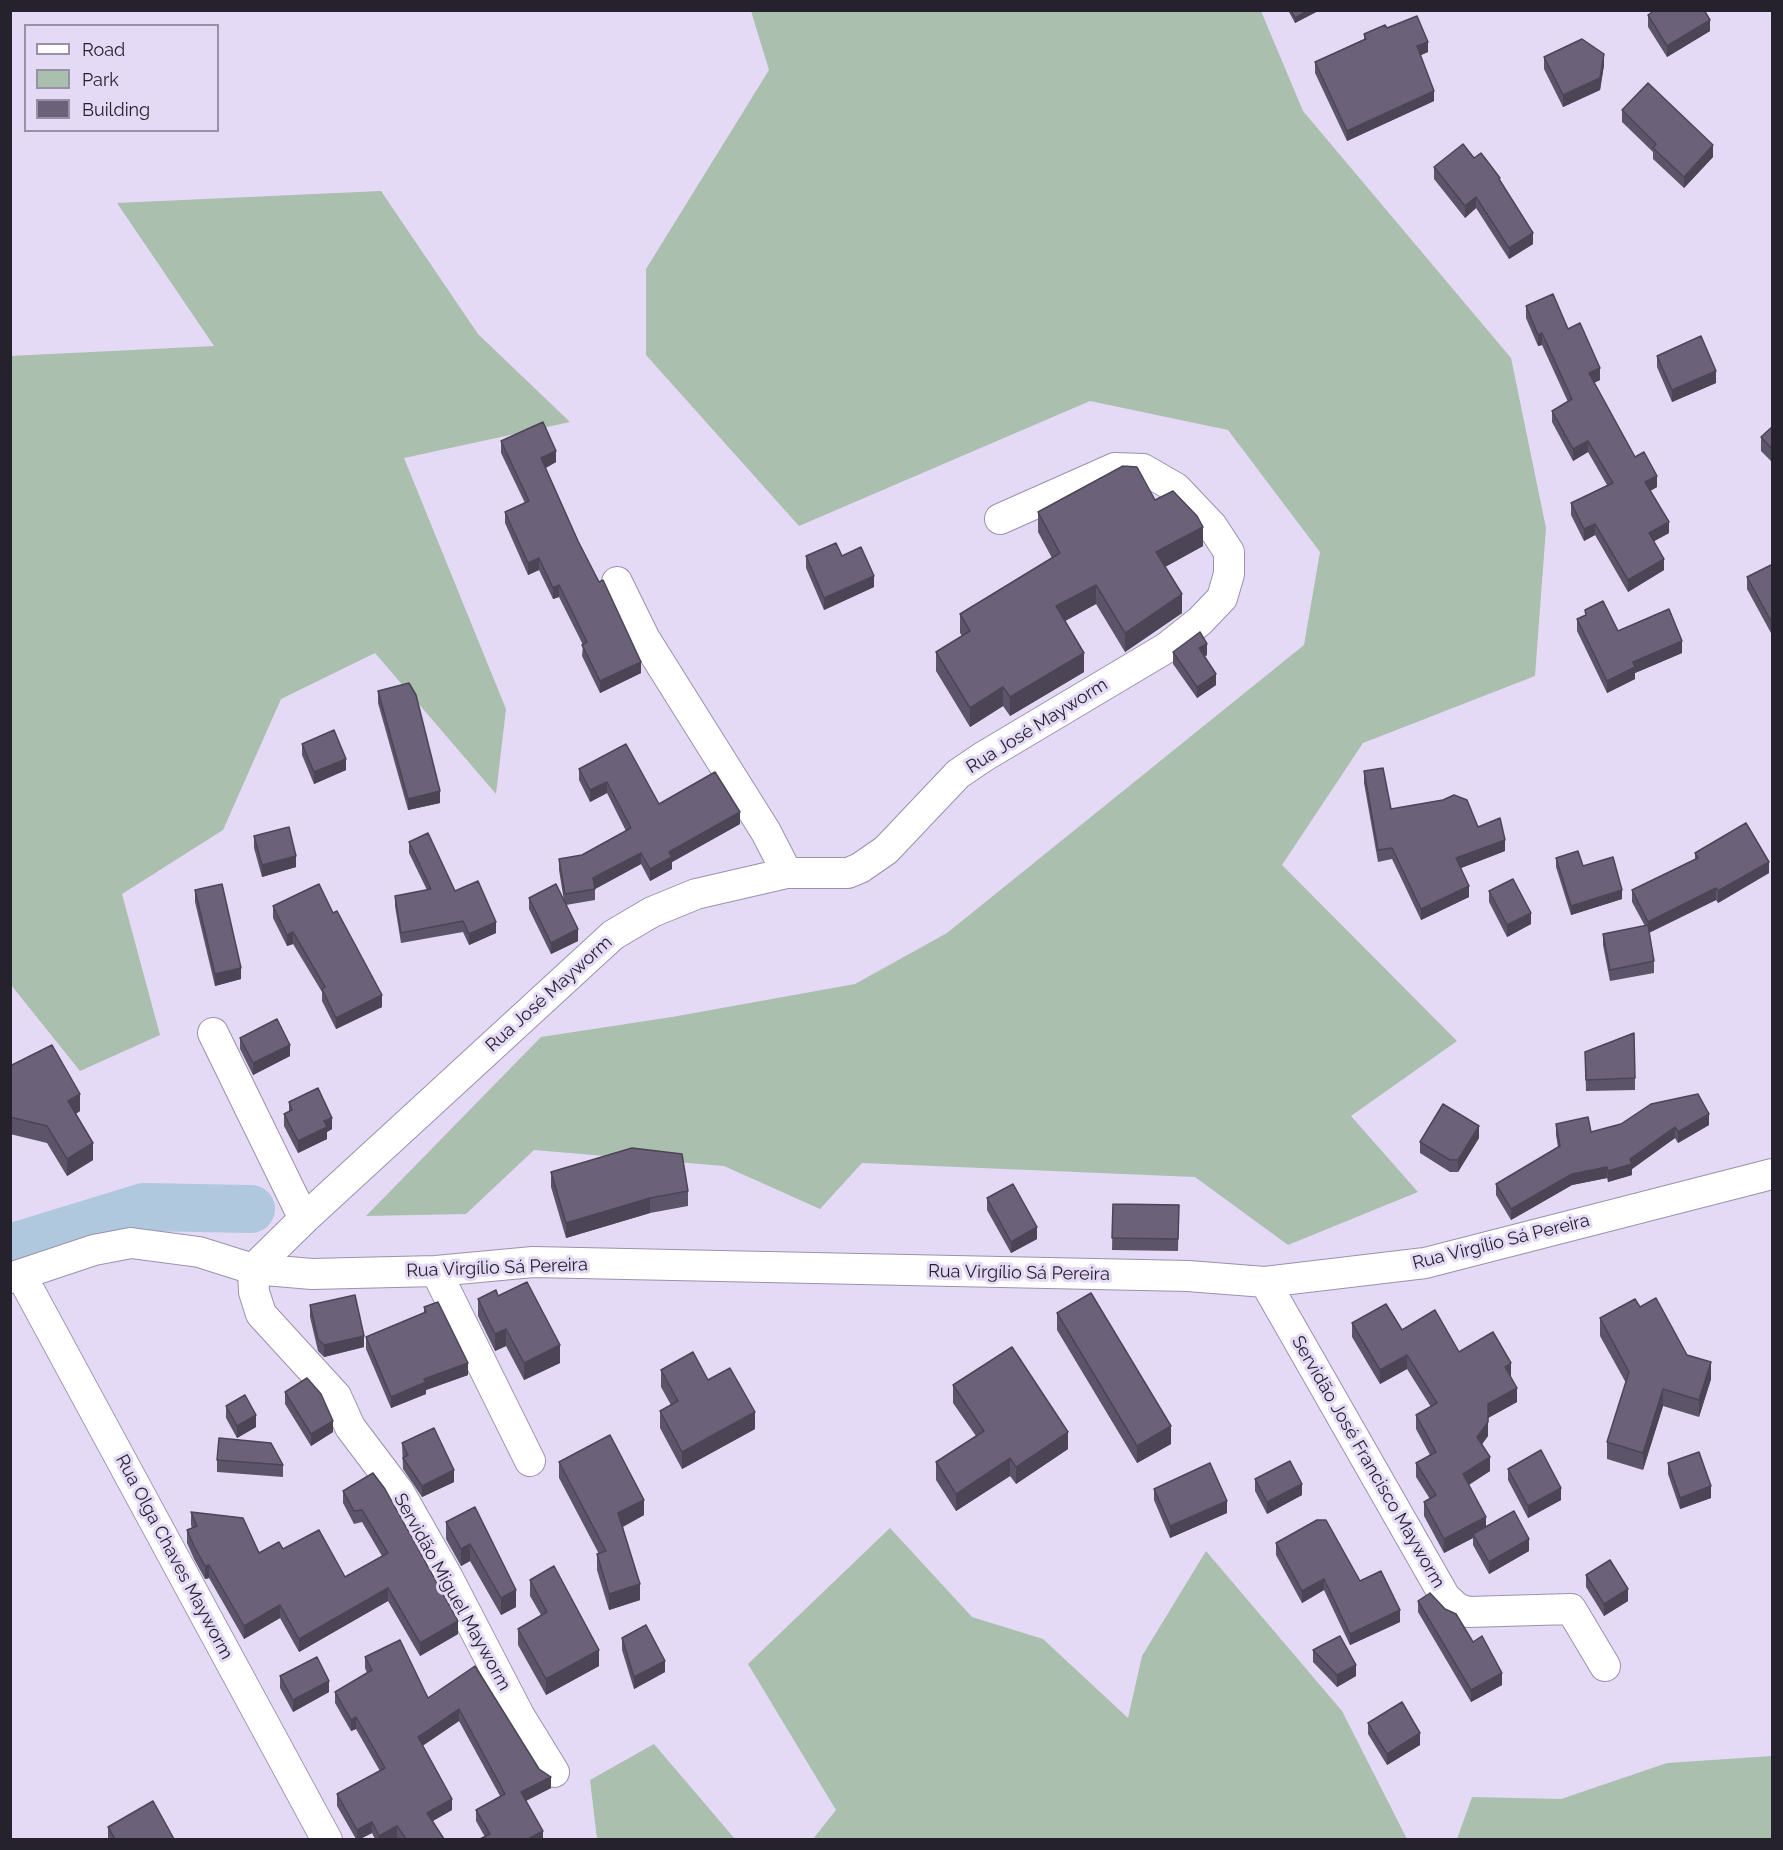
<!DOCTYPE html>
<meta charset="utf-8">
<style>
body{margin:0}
#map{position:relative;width:1783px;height:1850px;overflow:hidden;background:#e4daf6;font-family:Raleway,sans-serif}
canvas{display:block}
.frame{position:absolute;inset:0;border:12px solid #26222d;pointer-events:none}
.legend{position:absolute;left:24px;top:24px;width:195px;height:108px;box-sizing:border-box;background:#e4daf6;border:2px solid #9890a6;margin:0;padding:8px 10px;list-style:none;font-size:18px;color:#26222d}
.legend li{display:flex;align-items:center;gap:12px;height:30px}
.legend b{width:30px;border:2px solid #9890a6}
</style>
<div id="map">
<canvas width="1783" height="1850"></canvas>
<div class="frame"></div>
<ul class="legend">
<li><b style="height:8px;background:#fff"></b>Road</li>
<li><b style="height:16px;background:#aabfae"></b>Park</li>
<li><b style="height:16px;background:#6b627a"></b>Building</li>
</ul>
</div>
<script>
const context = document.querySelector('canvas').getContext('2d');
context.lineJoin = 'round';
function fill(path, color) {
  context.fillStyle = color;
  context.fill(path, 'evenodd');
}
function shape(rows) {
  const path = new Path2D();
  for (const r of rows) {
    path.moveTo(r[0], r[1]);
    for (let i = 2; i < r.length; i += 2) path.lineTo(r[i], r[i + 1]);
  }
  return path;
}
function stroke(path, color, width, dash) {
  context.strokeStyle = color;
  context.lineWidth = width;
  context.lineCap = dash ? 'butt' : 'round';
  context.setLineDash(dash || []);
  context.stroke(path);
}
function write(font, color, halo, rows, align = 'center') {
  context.font = font + ' Raleway,sans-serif';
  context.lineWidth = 6;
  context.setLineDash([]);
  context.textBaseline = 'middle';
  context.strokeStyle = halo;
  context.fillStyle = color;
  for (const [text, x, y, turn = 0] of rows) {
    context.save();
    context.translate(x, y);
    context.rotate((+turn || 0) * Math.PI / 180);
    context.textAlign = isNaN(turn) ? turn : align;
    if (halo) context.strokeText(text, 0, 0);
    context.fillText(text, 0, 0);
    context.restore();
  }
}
fill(shape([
 [751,11,1261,11,1303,111,1511,358,1546,528,1535,676,1363,743,1282,865,1457,1041,1351,1116,1418,1192,1288,1245,1195,1177,862,1163,820,1209,724,1166,534,1150,466,1214,366,1216,541,1037,672,1017,855,984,947,933,1304,645,1320,552,1228,430,1090,401,799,526,646,355,646,269,769,70],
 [381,191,478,334,570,422,404,458,506,709,496,794,375,653,281,699,223,830,122,894,160,1035,80,1071,11,985,10,356,214,346,117,203],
 [890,1528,972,1617,1043,1639,1128,1718,1142,1656,1206,1551,1342,1711,1407,1839,813,1839,836,1810,748,1664],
 [654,1744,735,1839,597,1839,590,1780],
 [1772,1756,1772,1839,1457,1839,1472,1797,1561,1799,1667,1763]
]), '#aabfae');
stroke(shape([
 [10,1248,144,1207,251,1209]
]), '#afc8de', 48);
const minor = shape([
 [617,582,645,639,766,832,787,873],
 [213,1033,304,1219],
 [253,1269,304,1219,613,935,652,912,696,894,787,873,848,873,860,868,886,850,958,774,983,757,1166,648,1200,621,1222,598,1229,574,1229,552,1212,526,1176,488,1143,469,1115,468,1000,519],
 [253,1269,254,1292,261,1314,336,1396,350,1427,399,1492,448,1578,519,1715,554,1772],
 [436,1271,530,1461],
 [21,1275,327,1840],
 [10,1278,94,1250,131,1243,199,1252,253,1269,312,1274,436,1271,533,1262,1188,1276,1265,1282,1425,1263,1772,1174],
 [1265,1282,1445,1597,1457,1608,1468,1612,1571,1609,1605,1666]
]);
stroke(minor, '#9b91ab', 32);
stroke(minor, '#fff', 30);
fill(shape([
 [1288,10,1320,10,1295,23],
 [1648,15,1710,31,1667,57,1648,27],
 [1387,28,1428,52,1420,55,1434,101,1347,141,1315,73,1315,62,1364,39,1364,34],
 [1544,57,1604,65,1600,90,1563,107,1544,69],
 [1622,110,1713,157,1684,188,1653,159,1653,152,1622,122],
 [1474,158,1500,182,1533,244,1509,259,1476,208,1465,218,1434,179,1434,167],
 [1526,306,1568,329,1600,380,1594,383,1635,457,1657,487,1650,491,1669,533,1654,541,1664,570,1628,592,1595,535,1584,541,1571,515,1571,503,1607,485,1588,452,1573,461,1552,422,1552,411,1568,402,1542,345,1538,346,1526,318],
 [1657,356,1716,383,1672,402,1657,367],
 [1773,426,1773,463,1761,451,1761,437],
 [501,441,556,462,546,468,578,541,641,673,600,693,582,656,583,645,559,597,553,599,539,570,528,575,505,523,505,512,525,503,501,453],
 [1155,500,1203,546,1165,567,1182,613,1125,652,1096,604,1065,621,1084,672,1010,716,1003,706,970,727,936,671,936,652,962,636,960,633,960,614,1052,558,1038,532,1038,512],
 [806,556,842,556,874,587,824,610,806,568],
 [1773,564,1771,633,1747,589,1747,577],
 [1577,619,1618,631,1682,653,1635,673,1635,679,1607,693,1577,631],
 [1173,652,1207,655,1205,656,1216,685,1197,698,1173,664],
 [378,691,440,803,408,810,378,703],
 [302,744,346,770,314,784,302,755],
 [579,769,659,804,740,824,672,862,672,869,650,881,641,864,595,889,595,900,566,905,578,941,551,954,529,909,529,898,564,901,559,870,559,859,582,855,626,831,607,793,590,802,579,780],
 [1364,771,1391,809,1478,827,1505,851,1461,868,1469,897,1421,920,1392,859,1378,862,1364,783],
 [254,836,296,867,262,877,254,848],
 [409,842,455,891,496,933,469,945,463,932,401,943,395,906,395,896,427,890,409,853],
 [1695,853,1769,873,1718,903,1716,900,1649,933,1654,961,1654,973,1610,981,1603,945,1603,934,1645,926,1632,902,1632,890,1695,859],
 [1556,858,1622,899,1571,915,1556,867],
 [195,890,241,979,215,986,195,902],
 [1489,891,1531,924,1507,937,1489,902],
 [273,906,333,913,382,1007,336,1029,322,1001,322,992,293,944,287,946,273,918],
 [240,1038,290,1056,253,1075,240,1049],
 [1585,1052,1635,1078,1635,1090,1586,1091],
 [10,1066,80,1111,76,1114,93,1160,67,1176,47,1143,10,1134],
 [289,1102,332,1129,327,1132,327,1139,298,1153,284,1126,284,1114,289,1112],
 [1556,1124,1591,1132,1709,1125,1678,1143,1675,1138,1632,1169,1632,1175,1608,1182,1607,1178,1572,1185,1511,1220,1496,1195,1496,1184,1558,1147,1556,1135],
 [1479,1138,1458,1172,1450,1172,1420,1153,1420,1142],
 [551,1172,688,1191,688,1206,650,1213,566,1238,551,1187],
 [987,1198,1037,1239,1011,1253,987,1210],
 [1113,1204,1179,1205,1178,1251,1112,1250],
 [498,1296,560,1363,524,1380,506,1346,495,1351,478,1316,478,1299],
 [310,1305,364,1347,324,1357,318,1351,310,1317],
 [424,1307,468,1375,426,1390,426,1394,391,1408,366,1349,366,1337,424,1313],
 [1640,1307,1711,1379,1699,1417,1663,1406,1643,1470,1607,1459,1607,1442,1626,1383,1600,1336,1600,1318],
 [1057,1313,1171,1444,1137,1463,1057,1330],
 [1352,1323,1402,1330,1459,1352,1511,1377,1517,1402,1488,1418,1488,1436,1482,1444,1490,1471,1469,1485,1486,1526,1529,1551,1489,1574,1473,1545,1473,1538,1444,1553,1424,1516,1424,1502,1430,1499,1416,1477,1416,1463,1430,1455,1416,1429,1416,1415,1431,1407,1407,1369,1380,1384,1352,1337],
 [661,1370,755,1429,682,1469,660,1428,660,1411,671,1405,661,1387],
 [953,1385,1068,1449,1016,1484,1010,1476,956,1511,936,1480,936,1462,976,1436,953,1403],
 [285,1392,333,1432,311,1446,285,1404],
 [226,1406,256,1427,237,1438,226,1418],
 [402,1443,454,1482,422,1497,403,1469],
 [217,1460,283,1465,283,1477,217,1472],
 [559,1462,644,1515,623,1527,640,1600,609,1610,597,1570,597,1554,599,1554,559,1478],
 [1668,1463,1711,1498,1680,1509,1668,1474],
 [1508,1469,1561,1500,1528,1518,1508,1480],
 [373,1473,458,1634,420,1656,388,1601,299,1652,280,1618,244,1639,209,1578,205,1579,194,1559,187,1543,187,1530,192,1528,191,1525,191,1512,259,1553,283,1549,345,1577,382,1556,362,1522,354,1524,343,1503,343,1491],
 [1255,1479,1302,1495,1267,1514,1255,1491],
 [1154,1489,1227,1513,1170,1538,1154,1500],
 [475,1507,516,1607,501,1615,470,1561,461,1566,446,1539,446,1522],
 [1276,1543,1400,1622,1350,1645,1324,1590,1302,1603,1276,1555],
 [1586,1575,1628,1601,1604,1616,1586,1587],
 [530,1580,599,1666,546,1695,518,1645,518,1629,541,1615,530,1596],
 [1418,1601,1473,1642,1502,1685,1471,1702,1418,1612],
 [622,1638,665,1672,634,1689,622,1650],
 [1313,1650,1356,1676,1337,1687,1313,1662],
 [365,1657,428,1698,475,1666,551,1788,526,1801,543,1839,485,1837,476,1821,476,1810,500,1796,459,1721,422,1746,452,1810,433,1821,444,1839,398,1839,397,1838,394,1839,375,1839,372,1833,360,1839,356,1839,337,1806,337,1794,380,1771,356,1729,351,1731,335,1703,335,1692,367,1673,365,1668],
 [280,1676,329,1692,293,1712,280,1688],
 [1368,1723,1420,1745,1387,1765,1368,1734],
 [108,1827,174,1839,108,1839]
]), '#5c5469');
fill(shape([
 [1309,10,1320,10,1295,23,1295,18],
 [1710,20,1710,31,1667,57,1667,46],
 [1428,42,1428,52,1417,57,1417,46],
 [1604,54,1604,65,1600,90,1563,107,1563,95],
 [1434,91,1434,101,1347,141,1347,131],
 [1713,145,1713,157,1684,188,1684,177],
 [1476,197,1476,208,1465,218,1465,206],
 [1533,233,1533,244,1509,259,1509,248],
 [1542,333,1542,345,1538,346,1538,335],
 [1600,368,1600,380,1589,385,1589,373],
 [1716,371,1716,383,1672,402,1672,390],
 [1588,441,1588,452,1573,461,1573,449],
 [556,451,556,462,541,470,541,458],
 [1657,476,1657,487,1645,494,1645,482],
 [1669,522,1669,533,1649,544,1649,533],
 [1595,524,1595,535,1584,541,1584,529],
 [1203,527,1203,546,1156,572,1156,552],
 [539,558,539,570,528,575,528,563],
 [1664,559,1664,570,1628,592,1628,580],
 [874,576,874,587,824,610,824,598],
 [559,585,559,597,553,599,553,588],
 [1096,585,1096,604,1056,626,1056,606],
 [1182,594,1182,613,1125,652,1125,633],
 [1773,620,1773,632,1771,633,1771,621],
 [1682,641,1682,653,1635,673,1635,679,1607,693,1607,681,1633,662],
 [1207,644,1207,655,1199,660,1199,648],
 [1084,653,1084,672,1010,716,1010,697],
 [641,662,641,673,600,693,600,681],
 [1216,674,1216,685,1197,698,1197,687],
 [1003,687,1003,706,970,727,970,708],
 [346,759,346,770,314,784,314,772],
 [607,782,607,793,590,802,590,790],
 [440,791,440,803,408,810,408,799],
 [740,812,740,824,672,862,672,869,650,881,650,869,669,852],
 [1505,840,1505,851,1456,870,1456,858],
 [641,853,641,864,595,889,593,878],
 [296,856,296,867,262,877,262,865],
 [1769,862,1769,873,1718,903,1718,891],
 [1469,886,1469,897,1421,920,1421,909],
 [1716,888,1716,900,1648,933,1648,922],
 [1622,890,1622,899,1571,915,1571,906],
 [1531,913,1531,924,1507,937,1507,925],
 [496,922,496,933,469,945,469,934],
 [578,929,578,941,551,954,551,943],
 [293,932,293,944,287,946,287,935],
 [241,968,241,979,215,986,215,974],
 [382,995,382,1007,336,1029,336,1018],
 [290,1045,290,1056,253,1075,253,1063],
 [80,1094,80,1111,68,1118,68,1101],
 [1709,1114,1709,1125,1678,1143,1678,1132],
 [332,1118,332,1129,327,1132,327,1139,298,1153,298,1141,324,1121],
 [1479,1126,1479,1138,1458,1172,1458,1160],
 [1675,1127,1675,1138,1632,1169,1632,1175,1608,1182,1608,1171,1630,1159],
 [93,1143,93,1160,67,1176,67,1159],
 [1607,1167,1607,1178,1572,1185,1511,1220,1511,1209,1572,1174],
 [650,1198,650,1213,566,1238,566,1223],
 [1037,1227,1037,1239,1011,1253,1011,1242],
 [506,1329,506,1346,495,1351,495,1334],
 [364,1336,364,1347,324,1357,324,1345],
 [560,1345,560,1363,524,1380,524,1363],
 [1407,1355,1407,1369,1380,1384,1380,1370],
 [1711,1362,1711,1379,1699,1417,1699,1400],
 [468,1363,468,1375,426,1390,426,1394,391,1408,391,1397,424,1379],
 [1511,1363,1511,1377,1505,1367],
 [1517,1388,1517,1402,1488,1418,1488,1404],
 [1663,1389,1663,1406,1643,1470,1643,1453],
 [755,1412,755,1429,682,1469,682,1452],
 [256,1415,256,1427,237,1438,237,1426],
 [333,1421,333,1432,311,1446,311,1434],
 [1488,1422,1488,1436,1477,1451,1477,1437],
 [1171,1426,1171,1444,1137,1463,1137,1446],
 [1068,1432,1068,1449,1016,1484,1016,1467],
 [1490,1457,1490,1471,1463,1488,1463,1474],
 [1010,1458,1010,1476,956,1511,956,1494],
 [454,1470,454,1482,422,1497,422,1486],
 [1302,1484,1302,1495,1267,1514,1267,1502],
 [1711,1486,1711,1498,1680,1509,1680,1498],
 [1561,1488,1561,1500,1528,1518,1528,1506],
 [644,1500,644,1515,618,1529,618,1513],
 [1227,1501,1227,1513,1170,1538,1170,1526],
 [1486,1517,1486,1531,1473,1534,1473,1538,1444,1553,1444,1539],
 [1529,1539,1529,1551,1489,1574,1489,1562],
 [470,1544,470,1561,461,1566,461,1549],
 [209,1565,209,1578,205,1579,205,1566],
 [1324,1579,1324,1590,1302,1603,1302,1591],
 [640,1584,640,1600,609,1610,609,1594],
 [388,1588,388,1601,299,1652,299,1639],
 [1628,1589,1628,1601,1604,1616,1604,1604],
 [516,1590,516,1607,501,1615,501,1598],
 [280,1605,280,1618,244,1639,244,1626],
 [1400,1610,1400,1622,1350,1645,1350,1634],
 [458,1621,458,1634,420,1656,420,1643],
 [599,1650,599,1666,546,1695,546,1679],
 [665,1661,665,1672,634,1689,634,1677],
 [1356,1665,1356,1676,1337,1687,1337,1675],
 [1502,1673,1502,1685,1471,1702,1471,1690],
 [329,1681,329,1692,293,1712,293,1700],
 [459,1709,459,1721,418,1749,418,1737],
 [356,1717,356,1729,351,1731,351,1720],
 [1420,1733,1420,1745,1387,1765,1387,1754],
 [551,1777,551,1788,521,1803,521,1792],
 [452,1799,452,1810,427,1824,427,1813],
 [372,1822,372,1833,360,1839,357,1839,357,1830],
 [397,1826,397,1838,394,1839,379,1839,379,1836],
 [543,1831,543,1839,528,1839]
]), '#4b4555');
const building = shape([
 [1291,10,1309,10,1295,18,1291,10],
 [1655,10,1704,10,1710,20,1667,46,1648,15,1655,10],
 [1417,16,1428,42,1417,46,1434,91,1347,131,1315,62,1366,39,1364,34,1385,25,1387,28,1417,16],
 [1582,39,1604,54,1600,78,1563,95,1544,57,1582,39],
 [1648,83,1713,145,1684,177,1653,148,1656,144,1622,110,1648,83],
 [1463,144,1474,158,1481,153,1500,178,1499,179,1533,233,1509,248,1476,197,1465,206,1434,167,1463,144],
 [1553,294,1568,329,1580,323,1600,368,1589,373,1635,457,1644,452,1657,476,1645,482,1669,522,1649,533,1664,559,1628,580,1595,524,1584,529,1571,503,1613,483,1588,441,1573,449,1552,411,1572,399,1542,333,1538,335,1526,306,1553,294],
 [1701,336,1716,371,1672,390,1657,356,1701,336],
 [543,422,556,451,541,458,578,541,599,582,603,580,641,662,600,681,582,645,587,642,559,585,553,588,539,558,528,563,505,512,529,501,501,441,543,422],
 [1773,426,1773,450,1761,437,1773,426],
 [1123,466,1137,467,1155,500,1173,491,1197,516,1203,527,1156,552,1182,594,1125,633,1096,585,1056,606,1084,653,1010,697,1003,687,970,708,936,652,970,631,960,614,1060,553,1038,512,1123,466],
 [836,543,842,556,861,547,874,576,824,598,806,556,836,543],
 [1773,564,1773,620,1771,621,1747,577,1773,564],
 [1603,601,1618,631,1669,609,1682,641,1633,662,1635,667,1607,681,1577,619,1586,615,1585,610,1603,601],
 [1200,632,1207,644,1199,648,1216,674,1197,687,1173,652,1200,632],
 [409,683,416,695,440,791,408,799,378,691,409,683],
 [334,730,346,759,314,772,302,744,334,730],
 [626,744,659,804,715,772,740,812,669,852,672,857,650,869,641,853,593,878,595,889,565,894,559,859,582,855,631,828,607,782,590,790,579,769,626,744],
 [1383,768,1391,809,1443,800,1454,795,1467,800,1478,827,1500,818,1505,840,1456,858,1469,886,1421,909,1392,848,1378,850,1364,771,1383,768],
 [1746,823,1769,862,1718,891,1716,888,1648,922,1632,890,1698,858,1695,853,1746,823],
 [289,827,296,856,262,865,254,836,289,827],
 [428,833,455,891,478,881,496,922,469,934,463,921,401,933,395,896,431,889,409,842,428,833],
 [1578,851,1583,866,1613,857,1622,890,1571,906,1556,858,1578,851],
 [1513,879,1531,913,1507,925,1489,891,1513,879],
 [222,884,241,968,215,974,195,890,222,884],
 [319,884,333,913,337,911,382,995,336,1018,322,989,325,987,293,932,287,935,273,906,319,884],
 [556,884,578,929,551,943,529,898,556,884],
 [1648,925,1654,961,1610,970,1603,934,1648,925],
 [277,1019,290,1045,253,1063,240,1038,277,1019],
 [1634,1033,1635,1078,1586,1080,1585,1052,1634,1033],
 [52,1045,80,1094,68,1101,93,1143,67,1159,47,1126,10,1117,10,1066,52,1045],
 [318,1088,332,1118,324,1121,327,1127,298,1141,284,1114,292,1110,289,1102,318,1088],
 [1698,1094,1709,1114,1678,1132,1675,1127,1630,1159,1632,1164,1608,1171,1607,1167,1572,1174,1511,1209,1496,1184,1560,1146,1556,1124,1588,1117,1591,1132,1621,1124,1651,1104,1698,1094],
 [1443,1104,1479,1126,1458,1160,1450,1160,1420,1142,1443,1104],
 [632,1148,682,1154,688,1191,650,1198,566,1223,551,1172,632,1148],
 [1013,1184,1037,1227,1011,1242,987,1198,1013,1184],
 [1113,1204,1179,1205,1178,1239,1112,1238,1113,1204],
 [527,1282,560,1345,524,1363,506,1329,495,1334,478,1299,496,1290,498,1296,527,1282],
 [1091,1293,1171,1426,1137,1446,1057,1313,1091,1293],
 [355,1295,364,1336,324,1345,318,1339,310,1305,355,1295],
 [1656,1298,1687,1355,1711,1362,1699,1400,1663,1389,1643,1453,1607,1442,1629,1372,1600,1318,1635,1299,1640,1307,1656,1298],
 [438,1302,468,1363,424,1379,426,1382,391,1397,366,1337,426,1312,424,1307,438,1302],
 [1386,1304,1402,1330,1435,1310,1459,1352,1493,1332,1511,1363,1505,1367,1517,1388,1488,1404,1488,1422,1477,1437,1490,1457,1463,1474,1486,1517,1444,1539,1424,1502,1436,1495,1416,1463,1436,1452,1416,1415,1437,1403,1407,1355,1380,1370,1352,1323,1386,1304],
 [1012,1347,1068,1432,1016,1467,1010,1458,956,1494,936,1462,984,1431,953,1385,1012,1347],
 [693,1352,708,1380,730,1368,755,1412,682,1452,660,1411,678,1401,661,1370,693,1352],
 [307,1378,321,1394,333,1421,311,1434,285,1392,307,1378],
 [245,1395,256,1415,237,1426,226,1406,245,1395],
 [434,1428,454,1470,422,1486,403,1458,408,1455,402,1443,434,1428],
 [610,1435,644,1500,618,1513,640,1584,609,1594,597,1554,606,1551,559,1462,610,1435],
 [219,1438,271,1443,283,1465,217,1460,219,1438],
 [1541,1450,1561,1488,1528,1506,1508,1469,1541,1450],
 [1699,1452,1711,1486,1680,1498,1668,1463,1699,1452],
 [1290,1461,1302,1484,1267,1502,1255,1479,1290,1461],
 [1210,1463,1227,1501,1170,1526,1154,1489,1210,1463],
 [373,1473,385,1489,458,1621,420,1643,388,1588,299,1639,280,1605,244,1626,209,1565,205,1566,194,1546,187,1530,197,1526,191,1512,243,1518,259,1553,279,1542,283,1549,319,1530,345,1577,388,1553,362,1510,354,1511,343,1491,373,1473],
 [475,1507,516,1590,501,1598,470,1544,461,1549,446,1522,475,1507],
 [1514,1511,1529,1539,1489,1562,1473,1534,1514,1511],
 [1317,1520,1326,1520,1360,1581,1381,1571,1400,1610,1350,1634,1324,1579,1302,1591,1276,1543,1317,1520],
 [1610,1560,1628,1589,1604,1604,1586,1575,1610,1560],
 [554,1566,599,1650,546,1679,518,1629,547,1612,530,1580,554,1566],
 [1430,1593,1445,1609,1456,1614,1473,1642,1482,1636,1502,1673,1471,1690,1418,1601,1430,1593],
 [646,1625,665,1661,634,1677,622,1638,646,1625],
 [1340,1636,1356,1665,1337,1675,1313,1650,1340,1636],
 [400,1640,428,1698,475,1666,539,1769,551,1777,521,1792,543,1831,528,1839,480,1839,490,1834,476,1810,505,1794,459,1709,418,1737,452,1799,427,1813,444,1839,406,1839,397,1826,379,1836,372,1822,357,1830,337,1794,385,1768,356,1717,351,1720,335,1692,372,1670,365,1657,400,1640],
 [317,1657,329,1681,293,1700,280,1676,317,1657],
 [1402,1702,1420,1733,1387,1754,1368,1723,1402,1702],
 [153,1801,174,1839,115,1839,108,1827,153,1801]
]);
fill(building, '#6b627a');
stroke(building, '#4b4555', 1.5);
write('18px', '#26222d', '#e4daf6', [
 ["Rua José Mayworm",1037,726,-32],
 ["Rua José Mayworm",549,994,-42],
 ["Rua Virgílio Sá Pereira",1501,1242,-14],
 ["Rua Virgílio Sá Pereira",497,1268,-2],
 ["Rua Virgílio Sá Pereira",1019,1273,1],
 ["Servidão José Francisco Mayworm",1368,1462,60],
 ["Rua Olga Chaves Mayworm",174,1557,62],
 ["Servidão Miguel Mayworm",452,1592,61]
]);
</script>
